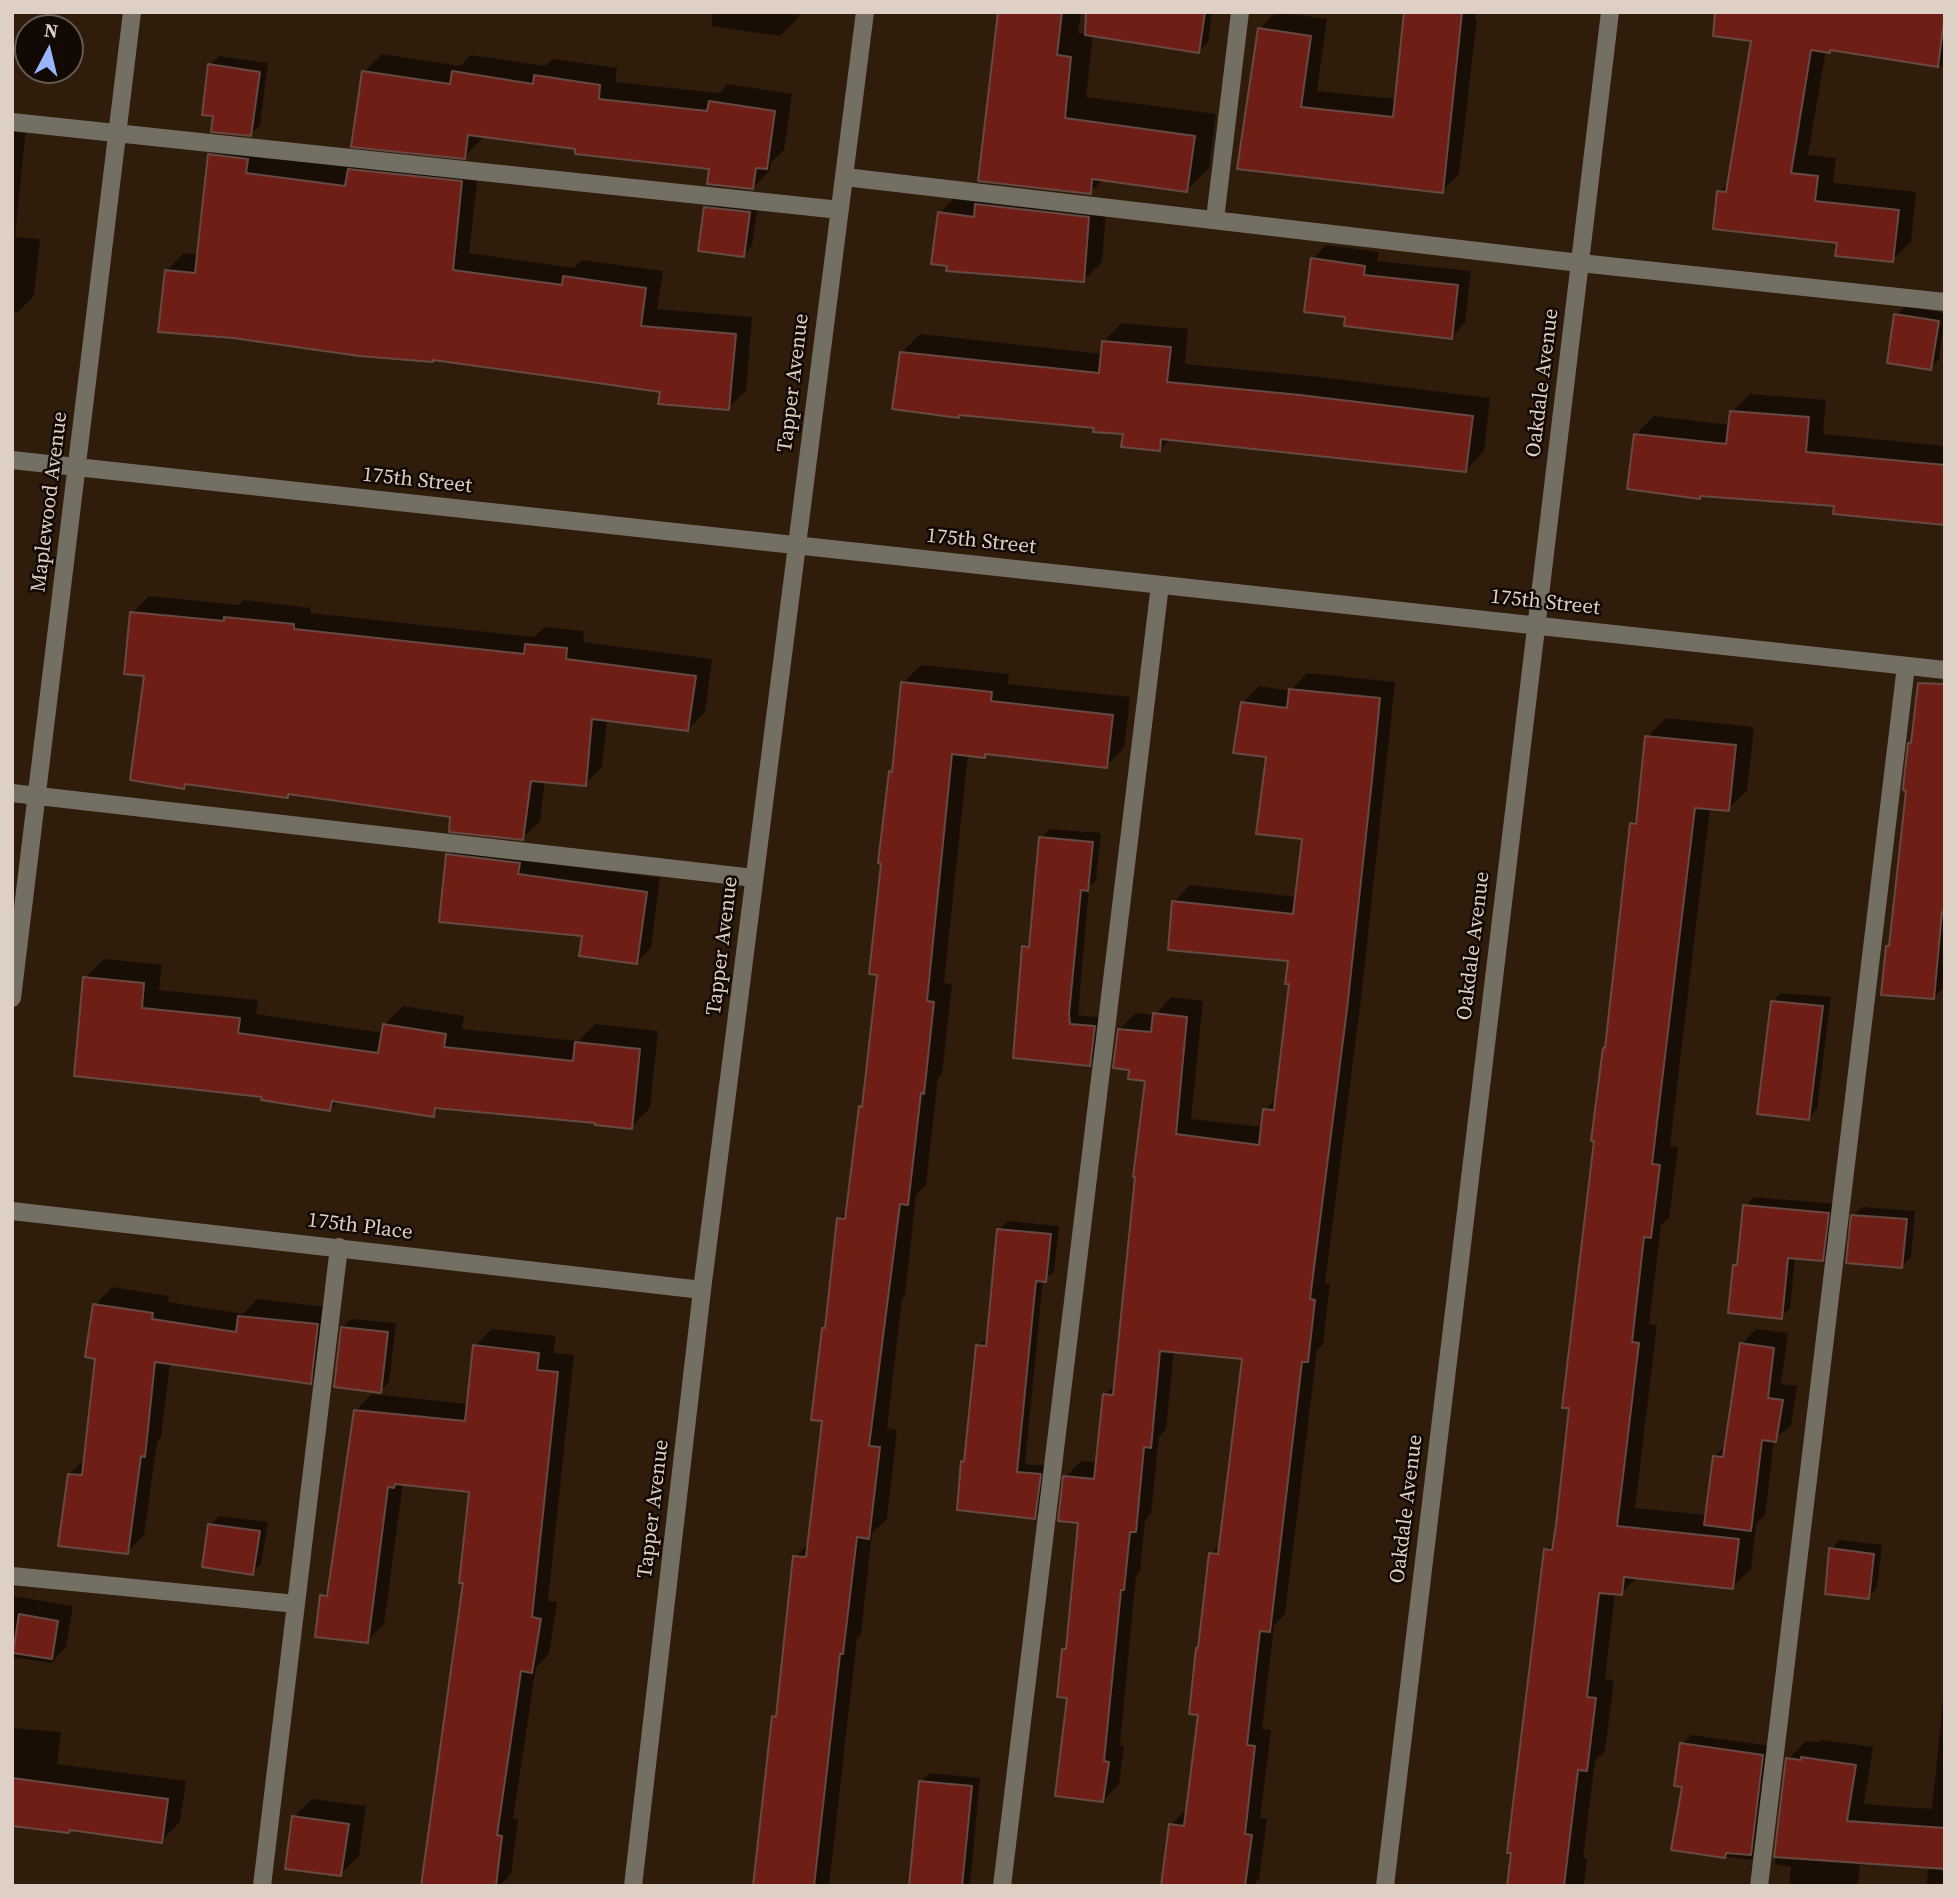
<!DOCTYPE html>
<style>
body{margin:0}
#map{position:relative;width:1957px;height:1898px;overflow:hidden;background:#301c0b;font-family:"Source Serif 4",serif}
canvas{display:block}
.frame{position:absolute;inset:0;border:14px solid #ded0c5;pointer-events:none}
.north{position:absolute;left:14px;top:14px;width:70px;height:70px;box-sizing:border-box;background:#120904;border:2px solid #645951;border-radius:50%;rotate:7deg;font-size:19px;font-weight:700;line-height:28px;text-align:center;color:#ded0c5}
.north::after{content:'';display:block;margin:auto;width:24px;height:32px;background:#99b5fd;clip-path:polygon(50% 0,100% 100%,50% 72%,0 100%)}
</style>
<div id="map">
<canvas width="1957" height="1898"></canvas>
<div class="frame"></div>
<div class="north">N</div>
</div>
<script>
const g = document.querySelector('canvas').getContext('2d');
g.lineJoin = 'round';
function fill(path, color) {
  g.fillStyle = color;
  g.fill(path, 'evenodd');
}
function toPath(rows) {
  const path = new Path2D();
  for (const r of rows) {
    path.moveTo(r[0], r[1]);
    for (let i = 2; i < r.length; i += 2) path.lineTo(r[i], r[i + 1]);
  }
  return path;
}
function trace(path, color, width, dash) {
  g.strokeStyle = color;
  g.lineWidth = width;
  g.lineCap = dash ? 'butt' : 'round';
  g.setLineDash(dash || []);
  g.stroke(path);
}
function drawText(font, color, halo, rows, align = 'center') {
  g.font = font + ' "Source Serif 4",serif';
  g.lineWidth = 5;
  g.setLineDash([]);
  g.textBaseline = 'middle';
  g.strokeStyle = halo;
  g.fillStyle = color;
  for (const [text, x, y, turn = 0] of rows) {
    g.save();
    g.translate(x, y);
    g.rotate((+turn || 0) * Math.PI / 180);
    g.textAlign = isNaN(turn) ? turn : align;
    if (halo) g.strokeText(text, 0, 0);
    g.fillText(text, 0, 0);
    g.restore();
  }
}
fill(toPath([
 [713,12,799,12,799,17,780,36,711,26],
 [1004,12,1081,12,1078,33,1093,35,1086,97,1216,114,1209,168,1187,190,1104,179,1090,192],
 [1156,12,1212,12,1208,42,1199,51],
 [1276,12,1327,19,1317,91,1397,99,1407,12,1476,12,1475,19,1477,19,1459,174,1442,191,1239,168,1260,29],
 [1945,12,1945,66,1832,49,1826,50,1808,155,1836,158,1833,183,1916,192,1911,242,1892,260,1839,241,1719,192,1729,182,1753,40],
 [382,54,460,66,471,55,545,66,553,59,617,68,615,82,719,93,728,84,792,94,784,150,771,162,770,170,753,188,711,167,482,135,482,139,464,157,364,72],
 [219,56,268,63,260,125,251,134,214,115,210,65],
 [12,127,26,128,15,237,40,239,34,296,18,312,12,311],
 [228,138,263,156,351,168,367,152,479,164,469,253,574,268,582,260,663,271,657,309,752,317,746,391,728,408,661,390,434,359,432,360,160,330,166,271,184,253,199,255,210,155],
 [958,194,1107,199,1102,262,1083,281,940,213],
 [714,199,758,203,752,246,743,255,705,208],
 [1326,245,1378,252,1377,261,1471,271,1465,323,1451,337,1347,316,1312,259],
 [1905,306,1945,313,1939,359,1930,368,1896,315],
 [1122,323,1188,329,1185,364,1320,377,1490,398,1484,451,1466,470,1171,438,1160,450,1125,433,1096,427,961,414,958,417,901,353,920,334,1103,354,1104,341],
 [1750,394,1826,400,1823,434,1945,446,1945,526,1836,505,1702,495,1699,497,1636,434,1654,416,1730,425,1732,412],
 [149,596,239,605,243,600,311,608,310,613,534,637,544,627,584,631,583,642,712,659,705,712,688,729,607,719,602,767,585,784,545,781,540,821,522,838,452,816,291,793,287,796,188,782,183,787,146,675,132,613],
 [921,665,1009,674,1008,684,1130,697,1124,748,1106,766,987,753,984,756,968,754,944,983,952,984,942,1074,938,1077,926,1185,916,1195,905,1296,902,1299,887,1428,897,1430,887,1519,872,1533,861,1634,857,1638,829,1886,754,1886,773,1717,778,1713,795,1557,809,1543,823,1420,824,1329,827,1325,839,1219,848,1210,860,1107,864,1103,879,973,891,772,894,769,903,683],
 [1307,673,1395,682,1362,991,1325,1283,1330,1284,1323,1344,1317,1350,1285,1614,1274,1625,1262,1729,1271,1730,1260,1818,1267,1819,1259,1879,1252,1886,1177,1886,1171,1825,1187,1808,1200,1714,1211,1554,1221,1543,1244,1357,1174,1351,1166,1429,1159,1437,1151,1514,1145,1520,1140,1572,1136,1576,1120,1745,1124,1746,1119,1784,1103,1801,1069,1697,1064,1650,1068,1646,1080,1522,1065,1477,1081,1461,1098,1462,1104,1395,1116,1383,1147,1079,1131,1068,1119,1029,1136,1013,1155,1015,1171,997,1203,1001,1191,1119,1263,1127,1265,1110,1277,1098,1291,983,1290,959,1174,902,1190,885,1297,897,1304,837,1243,703,1259,686,1290,691],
 [1666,718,1754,727,1747,791,1728,809,1710,807,1670,1146,1678,1147,1669,1218,1661,1225,1649,1324,1657,1325,1635,1508,1707,1515,1715,1456,1726,1445,1742,1344,1756,1329,1788,1333,1781,1384,1797,1386,1791,1425,1774,1440,1765,1515,1756,1524,1751,1569,1732,1587,1638,1577,1621,1593,1615,1593,1605,1679,1614,1680,1605,1751,1595,1761,1583,1858,1587,1859,1584,1886,1508,1886,1546,1550,1556,1540,1558,1526,1604,1048,1607,1046,1631,824,1639,816,1647,737],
 [1919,734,1945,737,1945,963,1942,989,1933,998,1888,947,1891,943,1908,789,1910,743],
 [1050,829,1101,833,1096,880,1089,887,1078,1015,1103,1018,1098,1055,1089,1064,1024,947,1031,940,1041,838],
 [462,841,531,861,660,878,651,948,637,962,584,935,448,855],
 [104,959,162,965,159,990,258,1000,256,1014,383,1033,384,1025,403,1006,464,1016,462,1029,578,1041,595,1024,658,1031,650,1108,631,1127,597,1121,441,1107,433,1115,339,1101,330,1109,264,1095,85,978],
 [1781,993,1831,997,1817,1109,1808,1118,1772,1002],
 [1754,1197,1837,1204,1831,1250,1822,1259,1795,1257,1790,1308,1781,1317,1735,1265,1739,1261,1745,1206],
 [1862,1207,1915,1211,1911,1257,1902,1266,1853,1216],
 [1008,1221,1059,1226,1054,1272,1043,1280,1025,1464,1049,1466,1043,1508,1035,1517,963,1462,966,1459,977,1346,989,1337,999,1229],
 [112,1287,169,1296,168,1302,243,1314,257,1299,335,1308,328,1365,310,1382,170,1362,161,1437,157,1442,144,1535,127,1552,69,1474,86,1458,97,1357,95,1305],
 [351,1319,396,1323,389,1382,380,1391,342,1328],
 [492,1329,556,1336,553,1353,574,1355,548,1601,557,1602,549,1654,536,1667,513,1819,518,1819,511,1874,499,1886,451,1886,471,1490,403,1483,384,1624,367,1641,322,1596,330,1588,355,1411,372,1394,468,1404,475,1346],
 [219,1516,268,1522,261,1564,252,1573,210,1525],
 [1840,1540,1882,1545,1877,1588,1868,1597,1831,1549],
 [12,1596,73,1606,66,1647,51,1663,12,1657],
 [1945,1681,1945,1886,1926,1886,1929,1866,1860,1861,1858,1886,1789,1886,1791,1867,1775,1864,1788,1759,1806,1741,1819,1742,1821,1740,1873,1747,1864,1804,1932,1809],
 [12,1728,61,1732,57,1764,186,1781,180,1822,161,1841,71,1828,12,1825],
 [1691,1735,1771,1746,1759,1851,1750,1860,1673,1848,1684,1786,1682,1744],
 [930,1773,980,1778,970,1886,911,1886,921,1781],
 [312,1799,366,1806,359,1856,340,1874,294,1817]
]), '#0007');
const building = toPath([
 [998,12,1062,12,1057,55,1071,57,1065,118,1195,136,1187,192,1092,179,1091,194,978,181,998,12],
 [1086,12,1205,12,1199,53,1085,35,1086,12],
 [1404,12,1462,12,1443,193,1237,169,1258,28,1311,36,1301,107,1393,117,1404,12],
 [1715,12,1945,12,1938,67,1830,50,1830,53,1811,50,1791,173,1818,176,1815,201,1899,210,1893,262,1835,256,1837,243,1713,229,1717,191,1726,192,1751,41,1713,36,1715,12],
 [208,64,260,72,251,136,211,132,213,116,202,115,208,64],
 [362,71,450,84,452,71,533,84,534,75,600,85,599,99,707,111,709,101,775,111,767,169,756,168,753,189,707,184,709,169,575,154,575,149,468,135,465,159,351,147,362,71],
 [208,154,248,159,246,173,345,186,348,169,462,181,453,270,562,285,563,276,646,288,641,326,736,334,729,410,658,404,660,392,556,377,433,360,433,362,359,356,233,338,158,332,165,270,195,273,208,154],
 [975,204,1089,217,1084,282,946,271,947,266,931,264,938,212,974,217,975,204],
 [704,207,750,212,744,257,698,251,704,207],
 [1311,258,1365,266,1364,275,1458,285,1452,339,1344,326,1345,317,1304,312,1311,258],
 [1894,314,1939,321,1931,370,1887,363,1894,314],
 [1102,341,1171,347,1167,382,1300,395,1473,416,1466,472,1161,439,1160,451,1121,447,1123,434,1093,432,1094,428,959,415,959,418,892,409,900,352,1099,373,1102,341],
 [1730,411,1809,417,1806,452,1945,465,1945,525,1833,514,1834,506,1700,496,1700,499,1627,489,1634,434,1726,444,1730,411],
 [130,612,224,621,224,617,294,624,294,629,524,654,525,644,567,648,566,659,696,676,688,731,592,719,586,786,531,781,523,840,449,832,450,817,288,794,288,798,185,784,184,789,130,780,144,676,124,674,130,612],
 [901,682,992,692,991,701,1113,715,1107,768,985,754,985,758,952,754,927,1001,934,1002,924,1094,921,1093,908,1205,900,1204,869,1446,880,1447,869,1539,857,1537,843,1654,840,1654,814,1886,753,1886,772,1716,776,1717,793,1556,806,1557,822,1421,811,1420,822,1328,825,1328,837,1218,845,1219,859,1106,862,1107,877,975,869,974,881,864,878,863,889,771,892,772,901,682],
 [1918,683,1945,684,1945,913,1942,912,1934,999,1881,995,1886,946,1889,946,1906,791,1903,790,1904,779,1908,743,1911,743,1918,683],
 [1289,689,1380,698,1372,780,1347,1009,1310,1299,1315,1300,1308,1362,1302,1362,1270,1632,1260,1631,1247,1745,1255,1746,1245,1834,1252,1835,1245,1886,1161,1886,1169,1824,1184,1826,1198,1715,1189,1714,1196,1648,1198,1648,1209,1553,1218,1554,1242,1359,1160,1351,1151,1448,1144,1447,1136,1532,1130,1532,1124,1590,1121,1590,1104,1761,1109,1762,1103,1802,1055,1796,1067,1698,1057,1697,1062,1649,1066,1649,1078,1523,1058,1521,1063,1476,1094,1479,1103,1394,1113,1395,1135,1177,1133,1177,1145,1081,1128,1079,1129,1070,1113,1068,1118,1029,1151,1032,1153,1013,1187,1017,1176,1134,1259,1145,1263,1109,1274,1110,1289,984,1285,984,1288,961,1168,950,1172,901,1293,914,1302,839,1256,834,1266,757,1233,753,1241,702,1287,708,1289,689],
 [1645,736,1736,745,1729,811,1695,808,1652,1164,1660,1165,1651,1238,1644,1237,1632,1342,1639,1343,1617,1526,1739,1539,1733,1589,1624,1577,1622,1595,1599,1593,1587,1697,1596,1698,1587,1771,1578,1770,1564,1886,1507,1886,1511,1853,1507,1853,1544,1549,1552,1550,1556,1525,1569,1408,1562,1408,1594,1141,1591,1141,1603,1048,1605,1048,1630,823,1636,824,1645,736],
 [1039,837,1093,842,1088,891,1081,890,1069,1014,1070,1024,1095,1026,1090,1066,1013,1058,1022,946,1029,947,1039,837],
 [446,854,520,863,518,874,647,892,637,964,579,956,582,936,439,922,446,854],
 [83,977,144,983,142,1008,240,1018,238,1033,378,1053,383,1024,446,1034,444,1047,573,1061,575,1042,640,1049,632,1129,595,1125,595,1123,435,1108,434,1117,332,1101,330,1111,261,1100,262,1097,74,1076,83,977],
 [1771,1001,1823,1006,1809,1120,1757,1114,1771,1001],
 [1743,1205,1829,1213,1823,1261,1788,1258,1782,1319,1728,1313,1733,1265,1737,1265,1743,1205],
 [1851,1215,1907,1219,1902,1268,1846,1263,1851,1215],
 [997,1229,1051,1234,1046,1282,1036,1281,1017,1472,1041,1474,1035,1519,957,1510,961,1461,964,1462,976,1345,986,1346,997,1229],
 [93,1304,153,1313,152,1319,236,1332,238,1316,318,1324,311,1384,155,1362,145,1457,141,1456,128,1554,58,1546,68,1474,82,1475,95,1359,85,1357,93,1304],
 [341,1327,388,1332,381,1393,334,1387,341,1327],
 [1740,1343,1774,1348,1768,1398,1783,1400,1776,1442,1762,1440,1751,1531,1704,1525,1713,1456,1723,1457,1740,1343],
 [473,1345,539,1353,537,1370,558,1372,532,1617,541,1619,532,1673,521,1671,497,1835,502,1836,496,1886,421,1886,463,1583,459,1583,469,1492,395,1484,394,1488,388,1487,368,1643,315,1637,320,1595,327,1596,354,1410,465,1421,473,1345],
 [208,1524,260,1531,253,1575,202,1567,208,1524],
 [1829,1548,1874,1554,1869,1599,1825,1594,1829,1548],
 [19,1614,58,1621,52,1659,13,1653,19,1614],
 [1680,1743,1763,1755,1751,1855,1726,1853,1725,1858,1671,1850,1682,1787,1674,1786,1680,1743],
 [1801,1757,1856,1765,1847,1821,1945,1828,1945,1869,1774,1857,1786,1758,1801,1760,1801,1757],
 [12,1778,168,1799,162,1843,70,1830,69,1833,12,1826,12,1778],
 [919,1781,972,1786,962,1886,909,1886,919,1781],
 [292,1816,349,1824,341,1876,285,1869,292,1816]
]);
fill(building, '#6f1e15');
trace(building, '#674944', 2);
trace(toPath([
 [12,122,840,210],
 [845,177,1580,263,1945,302],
 [1215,219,1240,12],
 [12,460,1945,670],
 [12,793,754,878],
 [12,998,132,12],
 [12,1211,702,1290],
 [12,1576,296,1604],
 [262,1886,339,1247],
 [633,1886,702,1290,865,12],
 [1002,1886,1160,585],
 [1385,1886,1610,12],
 [1759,1886,1906,666]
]), '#736f63', 18);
drawText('21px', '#ded0c5', '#120904', [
 ["Tapper Avenue",794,383,-83],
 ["Oakdale Avenue",1543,383,-83],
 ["175th Street",417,481,6],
 ["Maplewood Avenue",50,502,-83],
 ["175th Street",981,542,6],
 ["175th Street",1545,603,6],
 ["Tapper Avenue",723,946,-83],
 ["Oakdale Avenue",1474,946,-83],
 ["175th Place",360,1227,7],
 ["Tapper Avenue",654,1509,-83],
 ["Oakdale Avenue",1407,1509,-83]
]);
</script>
